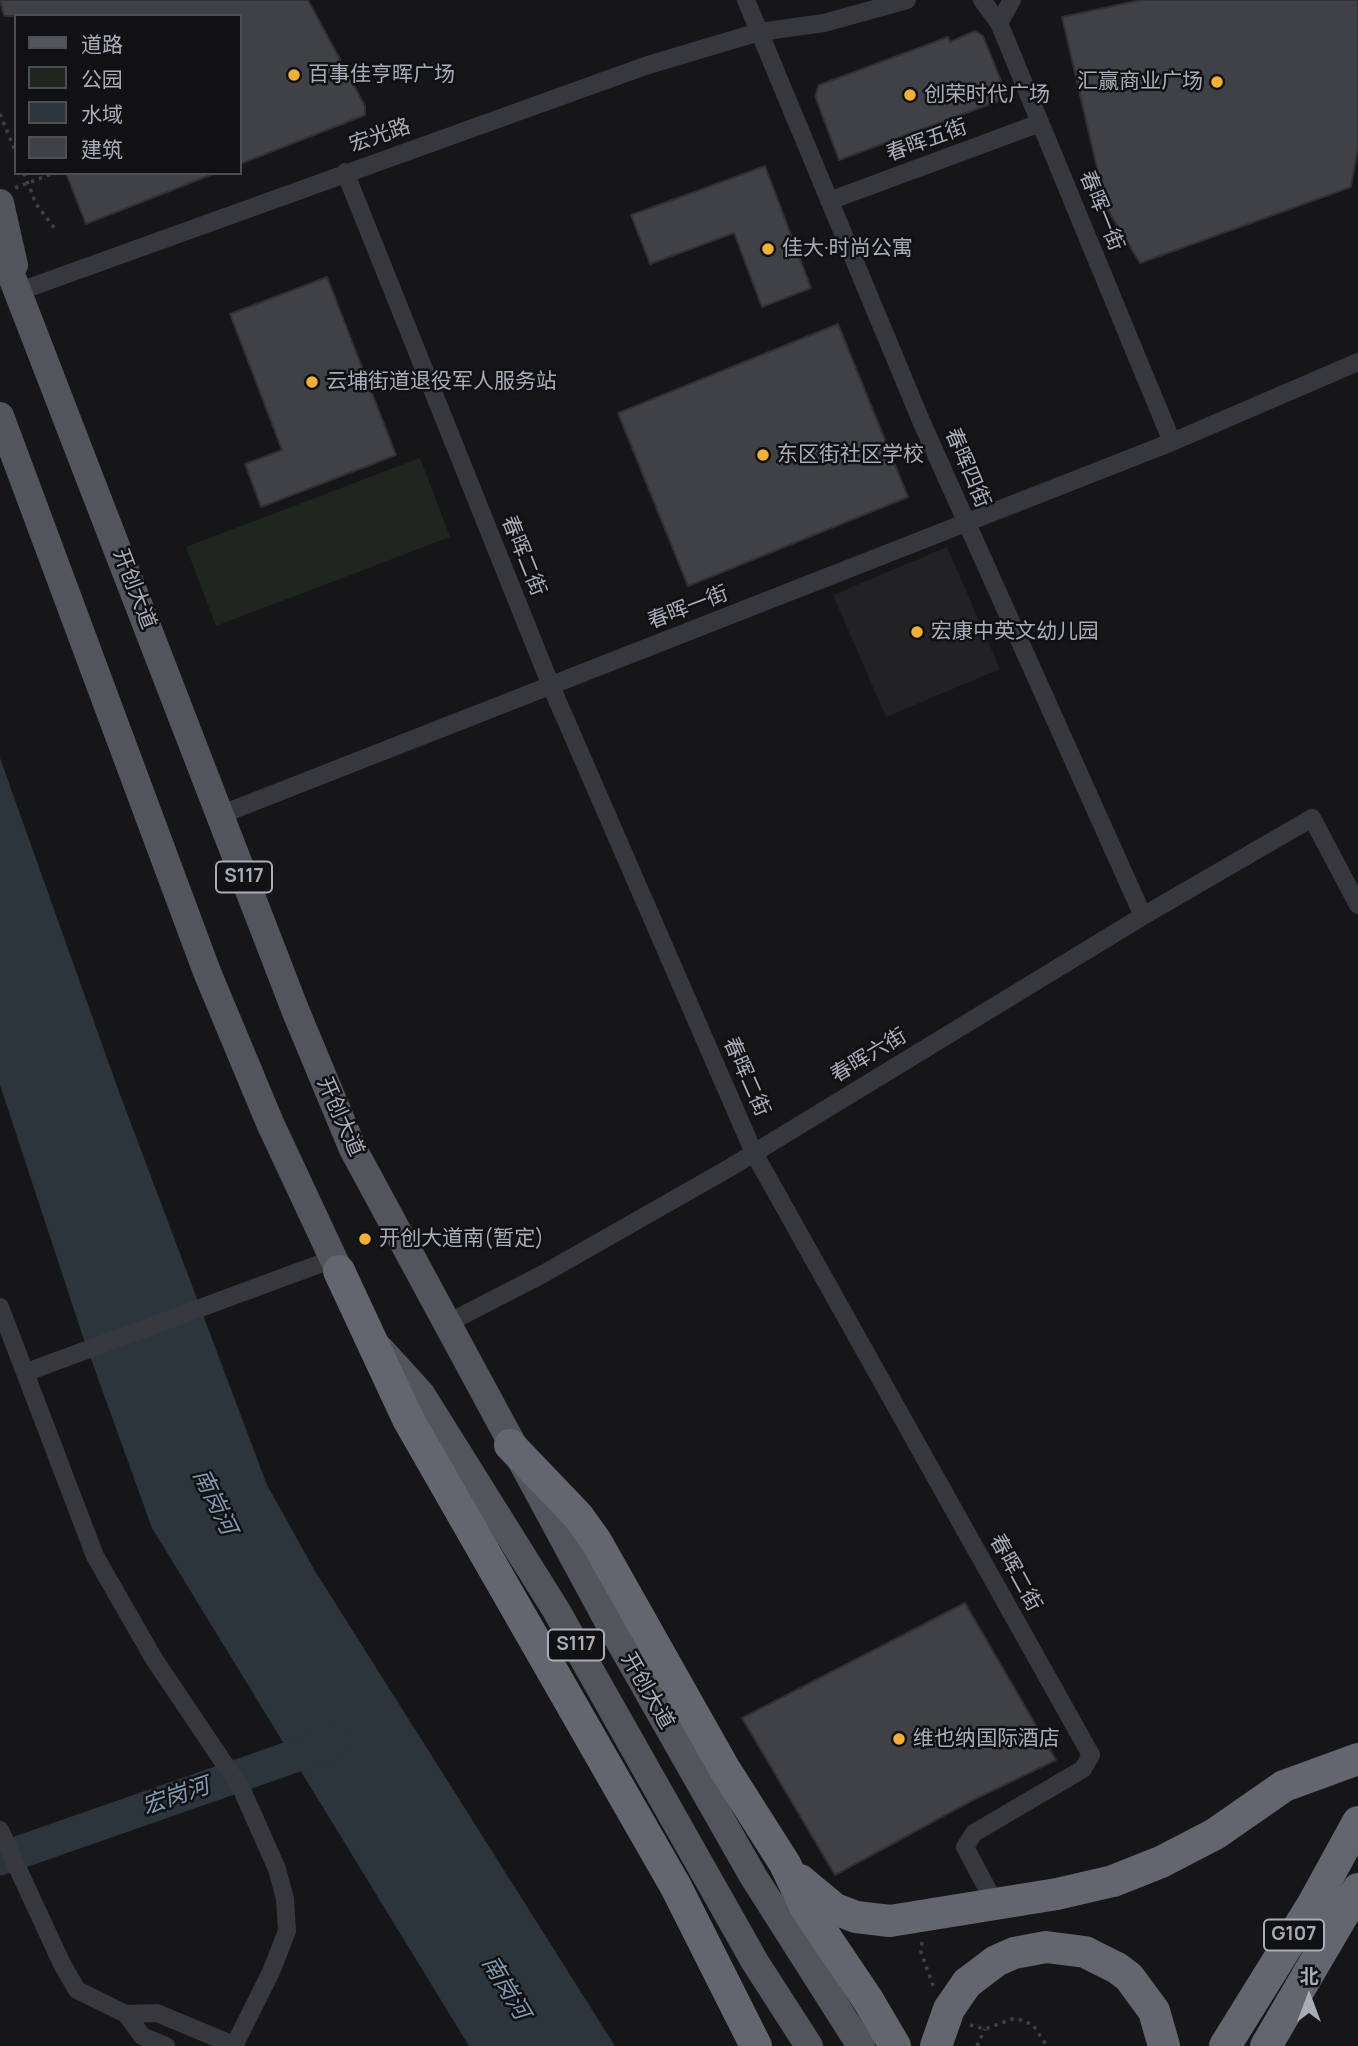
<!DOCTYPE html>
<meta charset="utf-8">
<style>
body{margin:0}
#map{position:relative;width:1358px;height:2046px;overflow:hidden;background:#161618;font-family:Manrope,"Noto Sans SC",sans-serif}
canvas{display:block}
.legend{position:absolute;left:14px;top:14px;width:228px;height:161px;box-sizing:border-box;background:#111113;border:2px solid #4d4f55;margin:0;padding:9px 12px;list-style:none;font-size:21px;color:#a8adb8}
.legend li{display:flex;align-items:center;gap:14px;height:35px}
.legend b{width:35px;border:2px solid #4d4f55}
.north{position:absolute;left:1274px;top:1962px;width:70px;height:70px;-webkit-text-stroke:5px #111113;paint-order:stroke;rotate:0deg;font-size:19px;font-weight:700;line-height:28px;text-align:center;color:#a8adb8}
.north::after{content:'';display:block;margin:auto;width:24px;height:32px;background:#a8adb8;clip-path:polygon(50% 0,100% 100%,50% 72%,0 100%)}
</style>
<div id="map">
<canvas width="1358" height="2046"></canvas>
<ul class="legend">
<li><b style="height:9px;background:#53555c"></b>道路</li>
<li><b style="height:19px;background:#1e261f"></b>公园</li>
<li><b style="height:19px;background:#2c353c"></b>水域</li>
<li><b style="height:19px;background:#404145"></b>建筑</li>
</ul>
<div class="north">北</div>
</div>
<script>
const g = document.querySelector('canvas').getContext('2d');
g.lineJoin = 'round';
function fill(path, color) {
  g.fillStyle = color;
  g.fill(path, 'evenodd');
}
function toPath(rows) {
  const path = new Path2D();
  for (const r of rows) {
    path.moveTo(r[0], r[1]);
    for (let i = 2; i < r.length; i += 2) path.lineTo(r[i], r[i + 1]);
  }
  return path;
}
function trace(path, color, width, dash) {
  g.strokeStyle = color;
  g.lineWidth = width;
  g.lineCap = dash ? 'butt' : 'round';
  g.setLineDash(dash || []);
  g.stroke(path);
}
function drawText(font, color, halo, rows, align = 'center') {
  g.font = font + ' Manrope,"Noto Sans SC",sans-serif';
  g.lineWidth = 5;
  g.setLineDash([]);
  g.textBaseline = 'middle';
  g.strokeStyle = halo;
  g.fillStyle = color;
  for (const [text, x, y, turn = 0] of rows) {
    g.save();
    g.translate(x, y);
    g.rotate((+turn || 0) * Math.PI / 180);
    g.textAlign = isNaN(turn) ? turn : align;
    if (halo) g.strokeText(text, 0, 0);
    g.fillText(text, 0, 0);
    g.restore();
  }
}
fill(toPath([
 [947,547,1000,669,886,717,833,595]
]), '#222225');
fill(toPath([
 [420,458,450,537,216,626,186,547]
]), '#1e261f');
fill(toPath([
 [0,758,118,1089,267,1485,315,1571,615,2046,469,2046,152,1528,82,1334,0,1085]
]), '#2c353c');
trace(toPath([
 [0,1859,335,1742]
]), '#2c353c', 33);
const building = toPath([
 [0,0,308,0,365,106,365,115,240,164,240,16,4,16,0,0],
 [1141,0,1358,0,1358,148,1351,187,1140,263,1106,207,1062,17,1141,0],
 [975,31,983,36,1006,93,1001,100,839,160,815,96,819,85,948,37,950,42,975,31],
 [765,166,811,288,762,307,734,233,650,264,631,215,765,166],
 [66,173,213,173,213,174,86,224,66,173],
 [327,277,396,455,261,507,245,464,282,450,230,314,327,277],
 [838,324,908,497,688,586,618,413,838,324],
 [965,1603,1056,1760,973,1800,835,1875,742,1718,965,1603]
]);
fill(building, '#404145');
trace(building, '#303034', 2);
trace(toPath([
 [0,114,16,153],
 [24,173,36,204,56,230],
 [15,188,54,173],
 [922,1942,921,1952,934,1988],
 [970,2025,985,2029,1012,2019,1021,2020,1033,2025,1047,2046],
 [977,2046,985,2029]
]), '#3d3f44', 3.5, [3.5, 5]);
trace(toPath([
 [746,0,922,423,1143,916],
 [982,0,999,23,1172,442],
 [999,23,1012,0],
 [345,172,551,686,754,1153,1091,1755,1083,1769,974,1833,965,1847,996,1905],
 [829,201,1040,123],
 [20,291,648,65,759,32,824,23,907,0],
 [220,815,1172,442,1358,362],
 [0,1307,95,1556,154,1659,242,1790,277,1869,285,1899,287,1931,271,1972,234,2046],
 [446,1324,543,1274,731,1167,1143,916,1312,818,1358,905],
 [27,1372,333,1259],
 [0,1830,62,1964,77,1990,126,2014,157,2013,236,2046],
 [126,2014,142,2036,166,2046]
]), '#37383d', 18);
trace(toPath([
 [0,203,14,265],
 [0,246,296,1012,353,1149,608,1621,753,1876,861,2046],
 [0,416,207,972,270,1123,349,1292],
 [380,1349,421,1394,556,1610,755,1962,809,2046]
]), '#53555c', 28);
trace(toPath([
 [339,1271,408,1419,676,1887,756,2046],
 [510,1445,578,1516,596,1541,724,1768,785,1864,806,1908,868,2000,895,2046],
 [800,1880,835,1909,856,1917,890,1921,1057,1894,1113,1881,1161,1862,1215,1834,1284,1786,1358,1759],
 [967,1983,996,1961,1014,1953,1046,1947,1085,1952,1117,1968,1129,1977,1154,2011,1164,2046],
 [1225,2046,1313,1904,1358,1822],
 [1266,2046,1358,1889]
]), '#63666e', 32);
trace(toPath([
 [936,2046,949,2009,967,1983]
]), '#63666e', 32);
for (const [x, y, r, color] of [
 [294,75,7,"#f2b134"],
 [1217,82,7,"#f2b134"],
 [910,95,7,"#f2b134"],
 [768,249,7,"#f2b134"],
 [312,382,7,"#f2b134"],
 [763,455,7,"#f2b134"],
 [917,632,7,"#f2b134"],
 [365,1239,7,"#f2b134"],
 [899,1739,7,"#f2b134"]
]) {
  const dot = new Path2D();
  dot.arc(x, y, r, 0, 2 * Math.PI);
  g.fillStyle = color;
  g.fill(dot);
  trace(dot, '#111113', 2.5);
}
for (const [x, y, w] of [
 [244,877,56],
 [576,1645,56],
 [1294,1935,60]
]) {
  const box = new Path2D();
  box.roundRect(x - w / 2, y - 15.5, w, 31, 5);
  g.fillStyle = '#111113';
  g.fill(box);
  trace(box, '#a8adb8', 2);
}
drawText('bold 19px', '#a8adb8', null, [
 ["S117",244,877],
 ["S117",576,1645],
 ["G107",1294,1935]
]);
drawText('21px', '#a8adb8', '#111113', [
 ["百事佳亨晖广场",308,75],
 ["汇赢商业广场",1203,82,"right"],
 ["创荣时代广场",924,95],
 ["佳大·时尚公寓",782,249],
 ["云埔街道退役军人服务站",326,382],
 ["东区街社区学校",777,455],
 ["宏康中英文幼儿园",931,632],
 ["开创大道南(暂定)",379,1239],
 ["维也纳国际酒店",913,1739]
], 'left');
drawText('21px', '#a8adb8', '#111113', [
 ["宏光路",380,136,-19],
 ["春晖五街",927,141,-20],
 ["春晖一街",1101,211,68],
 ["春晖四街",967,468,67],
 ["春晖二街",523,556,68],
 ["开创大道",134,589,69],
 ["春晖一街",688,608,-21],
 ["春晖六街",869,1056,-31],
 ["春晖二街",746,1077,66],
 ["开创大道",340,1117,66],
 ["春晖二街",1015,1573,61],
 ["开创大道",647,1691,60]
]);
drawText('italic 23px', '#7f9bb3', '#111113', [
 ["南岗河",214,1502,64],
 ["宏岗河",176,1797,-19],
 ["南岗河",505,1988,59]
]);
</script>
